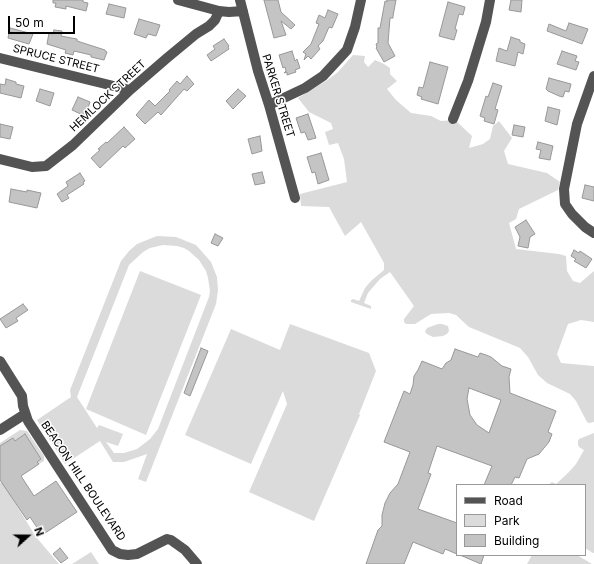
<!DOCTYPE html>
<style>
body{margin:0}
#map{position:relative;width:594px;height:564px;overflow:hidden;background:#fff;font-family:Inter,sans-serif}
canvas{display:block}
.legend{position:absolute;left:456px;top:484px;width:130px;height:72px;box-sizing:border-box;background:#fff;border:1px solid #999;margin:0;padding:5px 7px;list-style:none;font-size:12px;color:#000}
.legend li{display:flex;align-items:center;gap:8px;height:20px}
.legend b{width:20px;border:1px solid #999}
.north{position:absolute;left:8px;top:516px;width:40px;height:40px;-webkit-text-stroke:3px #fff;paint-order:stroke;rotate:69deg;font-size:11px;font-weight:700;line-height:16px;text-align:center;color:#000}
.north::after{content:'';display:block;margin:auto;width:14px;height:18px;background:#000;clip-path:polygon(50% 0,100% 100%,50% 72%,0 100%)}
.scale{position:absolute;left:8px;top:16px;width:67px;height:18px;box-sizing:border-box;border:2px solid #000;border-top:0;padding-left:5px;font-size:12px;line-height:14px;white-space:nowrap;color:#000;-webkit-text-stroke:3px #fff;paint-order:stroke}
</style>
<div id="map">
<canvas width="594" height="564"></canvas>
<ul class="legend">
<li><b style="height:5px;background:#545454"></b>Road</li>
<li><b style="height:11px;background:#dbdbdb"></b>Park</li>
<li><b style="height:11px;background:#c4c4c4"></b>Building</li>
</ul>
<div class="north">N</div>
<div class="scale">50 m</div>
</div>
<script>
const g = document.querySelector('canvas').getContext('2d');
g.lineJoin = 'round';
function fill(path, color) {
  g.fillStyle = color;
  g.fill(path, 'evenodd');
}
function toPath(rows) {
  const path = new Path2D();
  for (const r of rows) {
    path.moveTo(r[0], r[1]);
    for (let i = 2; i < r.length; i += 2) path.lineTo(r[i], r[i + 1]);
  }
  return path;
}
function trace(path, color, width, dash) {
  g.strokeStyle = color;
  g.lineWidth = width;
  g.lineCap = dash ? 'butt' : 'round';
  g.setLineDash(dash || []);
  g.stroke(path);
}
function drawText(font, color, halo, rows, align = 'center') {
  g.font = font + ' Inter,sans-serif';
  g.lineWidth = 3;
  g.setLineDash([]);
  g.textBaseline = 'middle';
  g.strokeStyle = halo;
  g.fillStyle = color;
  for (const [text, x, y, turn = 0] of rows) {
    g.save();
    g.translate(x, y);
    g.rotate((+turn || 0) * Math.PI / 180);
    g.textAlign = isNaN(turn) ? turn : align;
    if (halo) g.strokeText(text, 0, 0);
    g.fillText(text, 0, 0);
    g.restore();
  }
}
fill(toPath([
 [353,55,365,56,364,62,368,67,375,60,384,64,390,68,390,74,397,81,387,89,396,100,411,113,431,116,441,121,455,120,472,136,469,148,483,144,490,139,493,126,499,121,512,138,504,151,508,164,547,173,560,182,558,190,519,209,516,219,509,223,516,249,559,254,566,256,567,271,573,281,580,283,594,271,594,322,581,320,568,324,557,354,561,363,594,366,594,422,589,423,587,422,576,401,570,394,547,383,538,375,528,357,520,348,469,327,456,315,449,313,431,314,415,324,406,324,404,322,404,319,414,306,390,272,380,279,368,293,364,303,371,306,371,309,351,302,351,300,353,299,359,301,365,288,371,281,384,270,384,263,361,222,345,236,329,207,301,206,300,194,347,182,344,159,338,143,329,145,325,132,333,129,331,123,309,112,298,98,326,81,338,72],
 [157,236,176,237,196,245,211,262,217,277,218,290,216,304,146,482,138,479,147,454,124,462,113,462,100,441,65,464,37,420,71,397,70,390,121,261,129,251,137,244],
 [163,245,177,246,184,248,189,251,199,260,206,271,208,278,210,291,209,297,158,429,150,439,137,449,124,453,114,453,106,442,118,446,123,434,99,425,97,428,77,397,129,265,143,252,150,248],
 [140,271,201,295,146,435,86,409],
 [290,324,369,353,376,371,359,414,360,415,314,521,249,492,287,404,283,391,251,464,185,435,231,329,280,350],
 [438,324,442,324,448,326,449,331,447,334,443,336,433,337,427,334,425,332,427,328],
 [20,430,27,431,44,456,44,461,39,464,37,462,41,459,25,434,15,441,13,438,0,446,0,443],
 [594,433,594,553,593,553,585,548,585,485,548,485,552,482,556,484,568,473,576,464,584,450,579,447,578,445,578,441,579,439],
 [3,481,7,490,36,537,59,564,0,564,0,483],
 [91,552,99,564,72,564],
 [532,555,577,555,592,564,527,564]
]), '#dbdbdb');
const building = toPath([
 [53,0,83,0,83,2,88,3,86,11,66,6,66,9,55,7,56,3,53,3,53,0],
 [264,0,278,0,281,12,295,25,291,29,281,21,286,35,274,38,264,0],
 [387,0,396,0,393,16,393,18,390,18,388,43,395,56,384,62,376,48,377,47,376,44,378,43,378,28,380,28,385,1,387,2,387,0],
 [511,0,522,0,521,12,509,10,511,0],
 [448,2,465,7,463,15,459,14,455,29,457,30,454,40,439,36,448,2],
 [109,4,126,8,124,18,106,14,109,4],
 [328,10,338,14,332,28,329,27,323,41,318,46,320,49,311,59,308,56,304,60,306,54,303,52,311,44,319,24,316,23,319,15,325,18,328,10],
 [139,19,160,25,156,36,148,34,146,38,134,34,139,19],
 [569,23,588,29,582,44,547,31,549,24,566,31,569,23],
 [10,28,33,34,29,44,8,38,10,28],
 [54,30,62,31,61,36,77,39,77,41,105,50,105,51,107,52,104,60,91,57,91,55,74,51,73,55,65,53,66,50,47,44,49,33,53,34,54,30],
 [511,37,520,40,520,42,525,44,523,54,518,52,515,66,496,61,499,48,507,51,511,37],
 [224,39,229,46,228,47,229,49,211,61,207,55,215,49,213,46,224,39],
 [292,51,295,61,297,59,300,68,295,70,296,72,287,75,287,72,284,73,286,71,285,67,283,68,279,55,292,51],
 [562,51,577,56,575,61,579,62,576,70,557,64,562,51],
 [430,62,448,67,438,104,421,99,422,97,417,95,419,87,423,88,430,62],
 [187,76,194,84,187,91,184,89,161,115,158,112,145,124,136,115,149,100,155,106,170,91,169,90,177,81,180,84,187,76],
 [549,78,571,84,569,92,565,91,563,97,559,96,548,91,546,89,549,78],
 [6,79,16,82,16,84,24,86,21,98,0,93,0,84,5,85,6,79],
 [493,83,502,86,495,109,498,110,494,124,484,121,485,118,480,116,486,96,488,97,493,83],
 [40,89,54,93,50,106,36,101,40,89],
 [238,89,246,96,233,109,226,101,238,89],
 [78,97,90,102,85,116,72,110,78,97],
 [548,107,560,110,557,125,545,121,548,107],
 [308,114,316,138,308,140,305,132,301,133,296,118,308,114],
 [0,124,13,127,10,139,0,137,0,124],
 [514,125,525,127,523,137,512,135,514,125],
 [124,127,135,139,125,148,123,146,100,168,91,158,100,150,98,149,106,142,107,143,124,127],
 [260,136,262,151,252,154,248,139,260,136],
 [538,142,553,146,550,160,539,158,541,150,536,149,538,142],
 [321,153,329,180,318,184,315,172,312,173,307,157,321,153],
 [262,172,265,183,255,185,252,174,262,172],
 [80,173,85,181,83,182,84,184,67,195,69,198,62,202,57,194,68,186,66,182,80,173],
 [585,185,594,187,594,201,582,198,585,185],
 [11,189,27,192,27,190,41,193,37,208,9,202,11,189],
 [526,220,535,234,530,237,528,248,518,246,520,237,515,227,526,220],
 [215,234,223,238,218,246,211,243,215,234],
 [574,250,579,253,580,251,592,259,586,268,574,261,576,259,571,256,574,250],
 [23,304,28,310,16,318,18,321,6,328,0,319,23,304],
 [201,348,208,351,190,396,184,393,201,348],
 [455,349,478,357,480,353,486,355,491,357,502,366,511,369,509,377,510,393,556,411,548,432,552,434,549,442,539,454,527,459,519,478,515,477,511,485,484,485,492,466,437,446,428,473,431,474,418,509,457,523,457,554,445,549,443,554,413,542,404,564,366,564,378,530,382,526,382,515,385,503,390,493,398,484,410,452,384,442,404,391,410,394,413,385,414,376,418,370,422,361,442,369,446,363,451,360,455,349],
 [469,388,501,400,489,433,477,425,470,415,467,399,469,388],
 [25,434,41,459,37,462,39,464,21,476,34,496,56,481,77,512,42,535,30,517,27,520,0,480,0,446,13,438,15,441,25,434],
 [60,548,68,558,61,563,53,554,60,548],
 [460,555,484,555,481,564,460,555]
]);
fill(building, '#c4c4c4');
trace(building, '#989898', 1);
trace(toPath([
 [178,0,219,11,229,12,243,11],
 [240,0,258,71,269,105,295,198],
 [0,58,130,90],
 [594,76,577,124,564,189,565,204,572,214,585,227,594,233],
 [269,105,305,88,323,76,347,50,355,27,361,0],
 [453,119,468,81,486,22,490,0],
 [0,159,32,167,46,166,73,145,130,90,167,58,196,34,209,26,215,20,219,11],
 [0,361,22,396,23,406,28,421,112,550,120,554,128,555,137,554,167,539,171,540,185,550,197,564],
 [0,430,25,414]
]), '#545454', 10);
drawText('11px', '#000', '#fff', [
 ["SPRUCE STREET",56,59,14],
 ["HEMLOCK STREET",108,96,-43],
 ["PARKER STREET",278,96,73],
 ["BEACON HILL BOULEVARD",83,481,56]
]);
</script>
